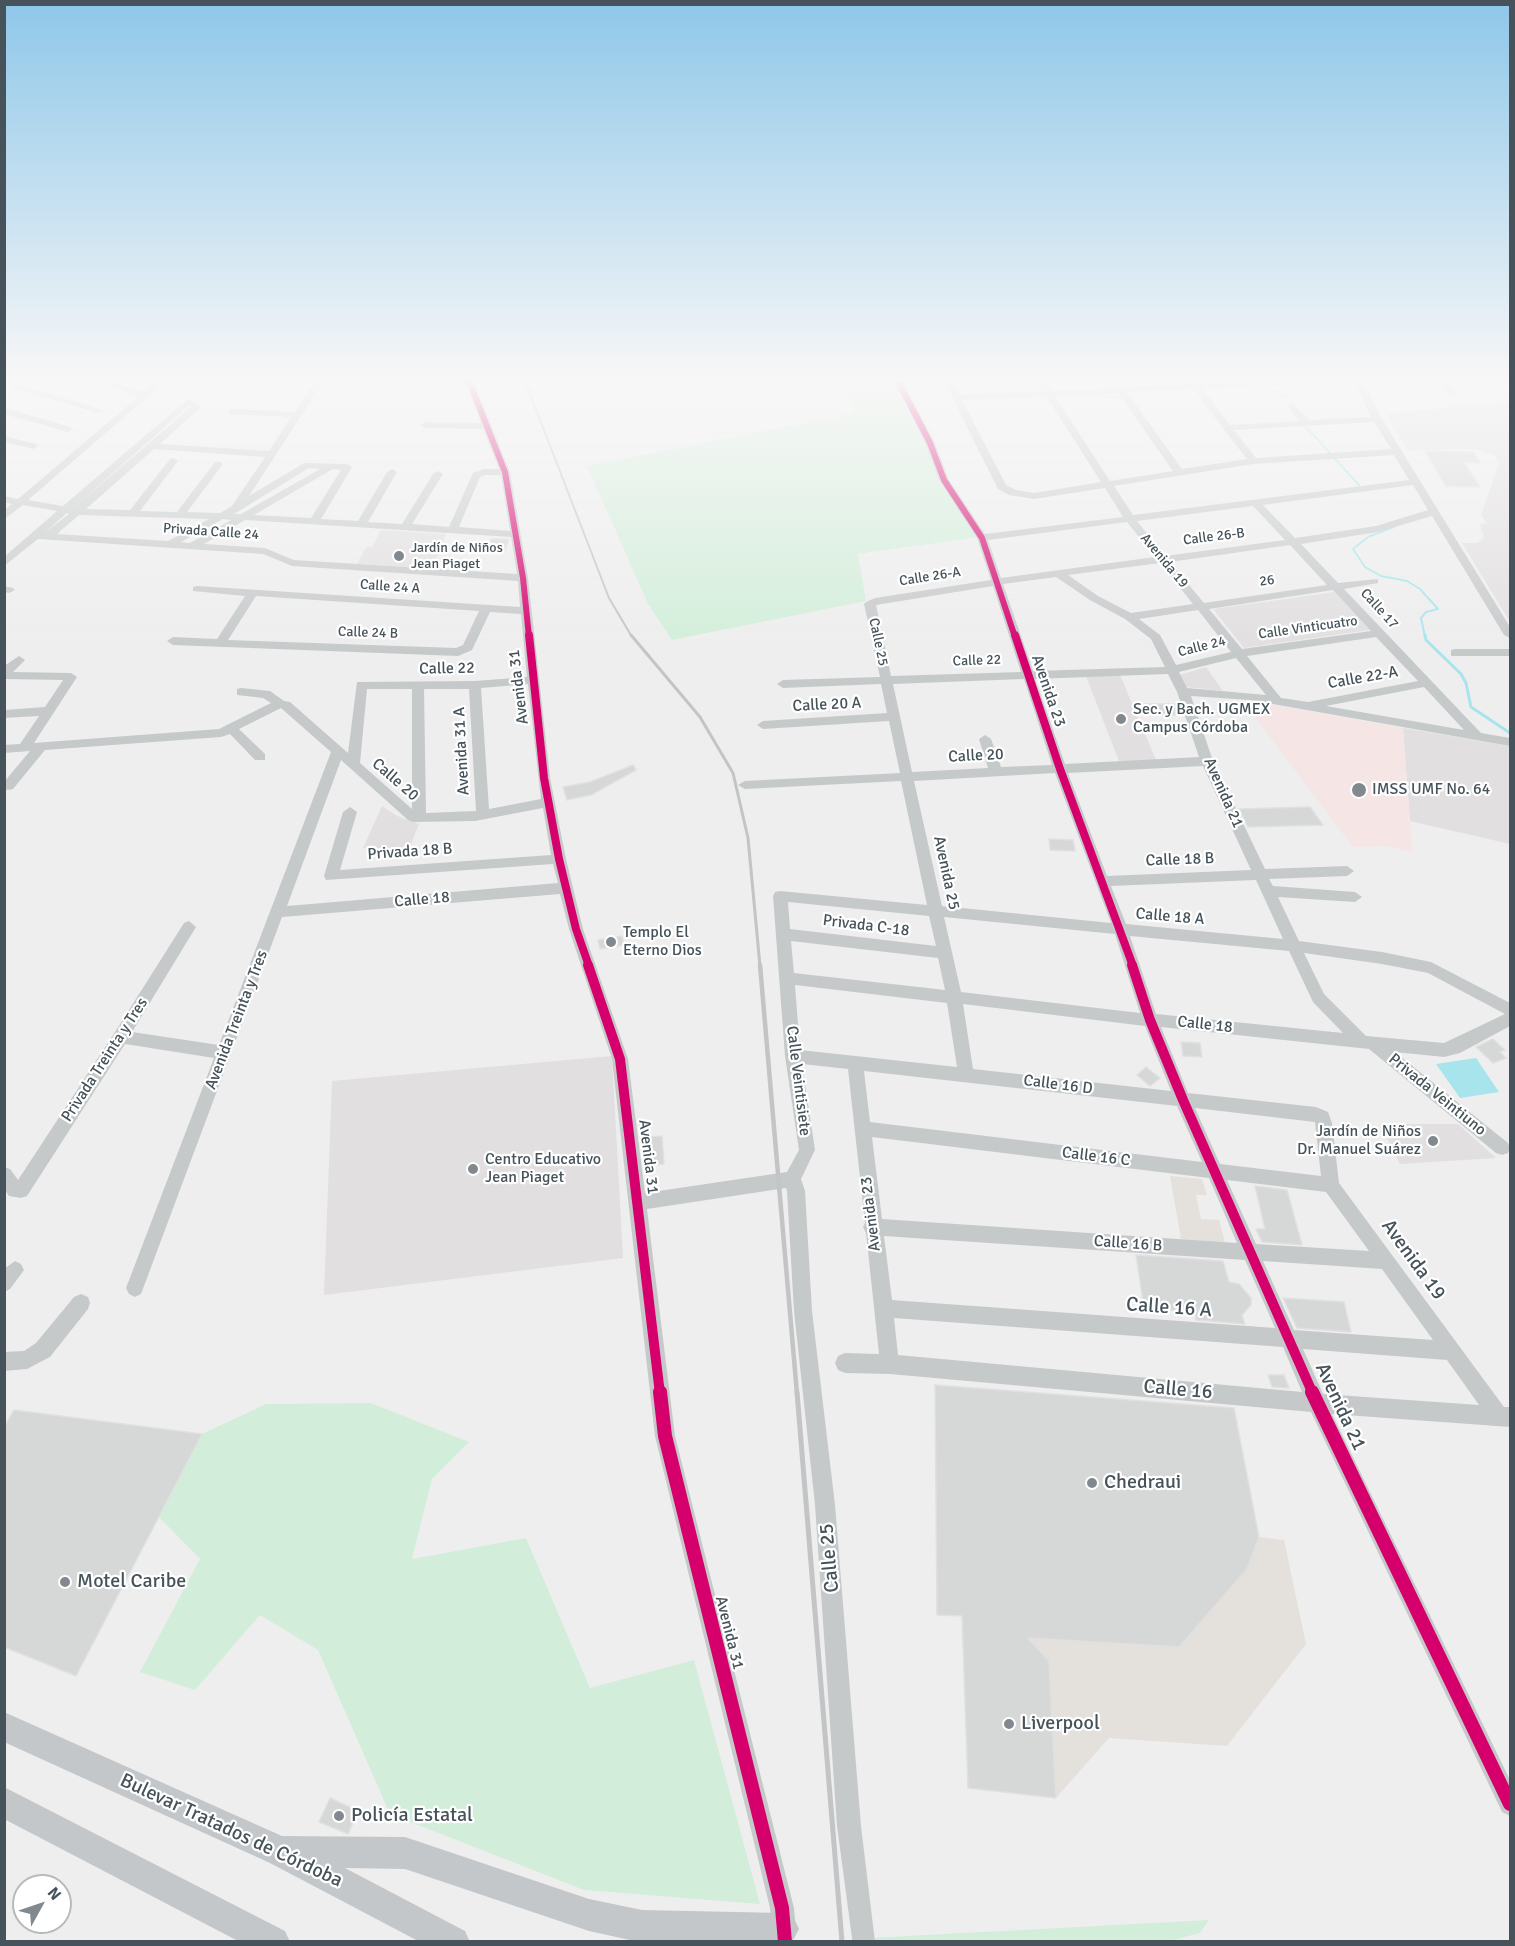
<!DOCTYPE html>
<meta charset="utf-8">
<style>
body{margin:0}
#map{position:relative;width:1515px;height:1946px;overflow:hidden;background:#efeeee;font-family:Signika,sans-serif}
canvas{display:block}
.frame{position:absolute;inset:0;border:6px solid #46535a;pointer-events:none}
.north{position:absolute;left:12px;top:1874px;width:60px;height:60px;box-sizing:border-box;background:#fff;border:2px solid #b5babd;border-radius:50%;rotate:50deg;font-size:16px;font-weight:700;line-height:24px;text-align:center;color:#46535a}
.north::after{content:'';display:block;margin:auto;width:21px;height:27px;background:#81898e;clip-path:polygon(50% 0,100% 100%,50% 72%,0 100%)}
</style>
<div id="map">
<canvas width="1515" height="1946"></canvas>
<div class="frame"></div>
<div class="north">N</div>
</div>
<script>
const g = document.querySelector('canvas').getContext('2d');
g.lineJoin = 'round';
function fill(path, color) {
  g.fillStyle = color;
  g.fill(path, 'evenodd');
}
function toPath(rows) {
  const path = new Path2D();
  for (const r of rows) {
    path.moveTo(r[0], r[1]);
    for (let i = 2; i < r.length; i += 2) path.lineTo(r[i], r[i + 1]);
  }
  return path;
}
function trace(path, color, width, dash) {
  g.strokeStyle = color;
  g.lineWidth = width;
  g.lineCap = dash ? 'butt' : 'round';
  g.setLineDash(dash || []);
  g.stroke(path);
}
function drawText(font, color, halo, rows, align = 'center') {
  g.font = font + ' Signika,sans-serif';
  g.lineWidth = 4.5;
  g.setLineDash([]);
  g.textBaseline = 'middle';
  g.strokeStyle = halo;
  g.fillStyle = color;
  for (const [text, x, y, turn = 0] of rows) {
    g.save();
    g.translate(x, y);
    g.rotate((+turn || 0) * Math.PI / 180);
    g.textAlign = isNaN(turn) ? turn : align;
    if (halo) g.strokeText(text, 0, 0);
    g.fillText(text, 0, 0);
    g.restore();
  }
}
fill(toPath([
 [1170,1176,1202,1179,1207,1195,1196,1195,1201,1219,1219,1220,1225,1243,1181,1239],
 [1259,1537,1284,1540,1306,1644,1227,1746,1109,1738,1056,1798,1049,1661,1028,1638,1179,1647,1247,1569]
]), '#e4e1dc');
fill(toPath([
 [1510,401,1510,622,1462,543,1477,543,1484,538,1480,524,1487,524,1481,515,1499,463,1494,455,1477,449,1408,450,1386,414],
 [381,530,446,534,433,569,357,564,366,547,372,547],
 [1335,592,1370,630,1244,648,1213,609],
 [1206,667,1223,691,1186,687,1180,675],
 [1120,675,1157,762,1120,764,1086,676],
 [1403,728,1510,746,1510,844,1410,821],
 [382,806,397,816,419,824,408,852,363,848],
 [612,1056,623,1258,324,1295,332,1081],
 [1380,1124,1458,1124,1496,1158,1400,1164]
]), '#e1dfe0');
fill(toPath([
 [1241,699,1403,728,1412,852,1386,846,1353,847]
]), '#f5e5e5');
fill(toPath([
 [843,381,896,381,929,447,943,487,979,537,858,554,866,601,672,640,648,604,587,466,854,413],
 [371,1403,469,1442,432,1479,412,1559,526,1538,590,1688,694,1660,760,1904,584,1890,390,1814,318,1650,260,1615,195,1690,140,1672,200,1559,159,1517,202,1434,266,1404],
 [1209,1920,1200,1933,1170,1941,852,1942,851,1939]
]), '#d2eeda');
fill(toPath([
 [1476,1058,1499,1092,1460,1098,1436,1064]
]), '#a8e4eb');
trace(toPath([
 [1259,386,1288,398],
 [1305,426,1330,453],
 [1335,459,1359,485],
 [1394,527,1368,537,1353,549,1365,567,1381,576,1407,581,1420,589,1438,609,1426,612,1421,618,1425,637]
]), '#a8e4eb', 2);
trace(toPath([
 [1425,635,1426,640,1461,674,1466,683,1471,707,1510,733]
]), '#a8e4eb', 3);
const building = toPath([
 [1425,451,1473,452,1480,463,1464,462,1480,487,1446,486,1425,451],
 [491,539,509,539,505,551,486,550,491,539],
 [1142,704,1179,704,1182,715,1146,715,1142,704],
 [633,765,636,770,591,795,567,800,563,787,590,782,633,765],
 [1310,807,1323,825,1248,827,1239,809,1310,807],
 [1049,839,1073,840,1075,851,1050,850,1049,839],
 [622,936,624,945,600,949,598,940,622,936],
 [1493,1039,1505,1050,1500,1052,1506,1058,1493,1063,1476,1047,1493,1039],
 [1181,1042,1200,1043,1202,1057,1183,1056,1181,1042],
 [1146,1067,1160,1078,1150,1086,1137,1075,1146,1067],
 [662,1136,664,1164,646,1166,645,1137,662,1136],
 [1255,1186,1287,1190,1302,1245,1262,1242,1256,1229,1265,1229,1255,1186],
 [1136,1255,1223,1261,1229,1282,1239,1284,1251,1298,1251,1305,1242,1315,1245,1324,1196,1320,1195,1312,1144,1308,1136,1255],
 [1283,1298,1344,1302,1351,1332,1297,1328,1283,1298],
 [1268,1375,1284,1375,1289,1388,1272,1387,1268,1375],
 [935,1385,1234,1408,1259,1537,1247,1569,1179,1647,1028,1638,1049,1661,1056,1798,968,1788,962,1616,937,1615,935,1385],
 [14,1410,202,1434,76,1676,4,1647,4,1427,14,1410],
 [330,1798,358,1811,348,1834,319,1822,330,1798]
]);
fill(building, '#d6d7d7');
trace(building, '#e0e0e1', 1.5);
fill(toPath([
 [92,381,107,381,144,392,156,381,166,381,28,500,63,506,188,399,202,406,160,444,269,451,291,417,232,414,229,413,229,409,295,412,315,381,324,381,249,496,304,463,347,464,352,467,321,519,358,521,387,472,392,469,397,472,368,522,402,524,433,474,438,471,443,474,412,524,449,527,473,473,484,469,499,469,483,429,425,428,420,425,425,422,481,423,465,381,474,381,510,472,528,578,550,778,566,859,583,929,628,1059,645,1193,787,1172,799,1150,785,1056,773,896,775,892,780,891,927,905,901,781,745,789,738,785,745,781,900,773,889,721,763,729,757,725,763,721,887,713,881,684,783,688,777,684,783,680,880,677,864,604,866,602,875,598,991,580,977,538,939,480,925,443,894,381,903,381,935,443,949,480,985,534,1123,517,1105,488,1034,499,1009,495,998,489,944,381,953,381,960,395,1043,391,1037,381,1046,381,1052,391,1114,388,1113,385,1117,382,1123,387,1190,384,1188,381,1199,384,1310,381,1306,384,1203,389,1230,425,1299,421,1287,406,1292,403,1309,420,1371,417,1354,381,1363,381,1382,419,1510,627,1510,638,1504,635,1432,516,1378,532,1301,544,1338,583,1378,579,1378,583,1344,589,1481,733,1510,738,1510,746,1250,700,1191,696,1213,761,1265,869,1347,866,1354,871,1347,876,1269,879,1273,886,1355,892,1362,897,1355,902,1278,897,1299,941,1382,952,1431,962,1510,1003,1510,1026,1460,1053,1444,1057,1395,1052,1508,1143,1510,1148,1508,1153,1502,1155,1496,1153,1369,1049,1161,1027,1188,1093,1316,1107,1328,1112,1332,1123,1339,1183,1504,1407,1510,1407,1510,1427,1332,1414,1510,1780,1510,1816,1502,1812,1311,1412,890,1374,845,1373,838,1370,835,1363,838,1356,845,1353,879,1354,866,1233,863,1227,865,1223,848,1069,802,1064,815,1150,801,1179,805,1191,812,1311,835,1505,861,1826,875,1942,853,1942,852,1938,837,1826,815,1505,794,1311,787,1191,786,1188,647,1209,675,1436,794,1908,796,1931,793,1940,775,1940,772,1931,770,1908,655,1436,612,1059,569,929,560,894,282,917,141,1294,135,1297,129,1294,126,1288,214,1058,125,1044,27,1196,21,1198,9,1196,4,1189,4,1167,10,1169,18,1180,115,1032,184,923,189,921,196,927,132,1032,219,1045,331,752,281,708,239,729,265,754,265,760,255,760,230,734,221,737,45,750,13,789,8,790,4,789,4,782,30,751,4,753,4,745,20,744,39,716,4,718,4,710,45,707,63,680,4,679,4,666,19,656,25,660,13,672,71,673,77,677,34,743,219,729,271,703,263,698,237,695,237,689,241,688,270,691,284,701,290,702,348,753,357,682,475,681,527,677,521,614,490,612,472,650,458,656,173,645,167,641,173,637,217,639,245,596,193,591,193,587,197,586,520,607,518,581,292,566,263,554,38,539,4,566,4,557,57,511,23,505,4,519,4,510,12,504,4,502,4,496,18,499,139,396,92,381],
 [1194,389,1224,430,1247,459,1182,469,1127,392,1194,389],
 [1118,393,1173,471,1110,481,1055,396,1118,393],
 [1046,396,1101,482,1034,493,1016,490,1006,485,962,400,1046,396],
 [189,406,191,407,73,508,189,406],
 [1374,422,1391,449,1256,458,1234,430,1374,422],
 [154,449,265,457,232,506,220,513,187,512,223,464,218,461,215,462,177,512,140,511,178,461,173,458,170,459,130,510,86,509,154,449],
 [1394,455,1409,480,1133,515,1114,486,1253,464,1394,455],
 [309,468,320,469,241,514,234,514,309,468],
 [333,469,341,470,311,518,254,515,333,469],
 [485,475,501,475,510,531,459,527,480,477,485,475],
 [1413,485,1428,510,1376,526,1295,538,1263,505,1413,485],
 [1253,506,1285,540,1165,556,1137,521,1253,506],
 [67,513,69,514,44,533,67,513],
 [79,515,209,519,168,541,57,534,79,515],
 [223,519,231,520,190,543,181,542,223,519],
 [245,520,511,537,517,574,294,560,265,548,204,544,245,520],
 [1127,522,1155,557,1001,578,988,540,1127,522],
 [1290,545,1327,585,1204,603,1170,562,1290,545],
 [1160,563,1193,604,1131,613,1098,596,1068,575,1160,563],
 [1056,577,1090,600,1125,619,1151,639,1165,667,1033,671,1003,584,1056,577],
 [993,586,1021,672,891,676,876,605,993,586],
 [1333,590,1371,631,1242,649,1209,609,1333,590],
 [256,596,479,611,463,645,456,648,228,640,256,596],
 [1198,610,1231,652,1176,665,1160,635,1139,619,1198,610],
 [1376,637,1418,681,1308,702,1281,698,1247,656,1376,637],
 [1236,658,1266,695,1187,688,1179,672,1236,658],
 [1168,674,1177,692,1199,757,1065,764,1035,679,1168,674],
 [1024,679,1052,765,1001,767,991,739,985,735,979,739,988,768,912,772,893,684,1024,679],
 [528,684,541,799,489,809,481,688,528,684],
 [1424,687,1464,730,1326,706,1424,687],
 [367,689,412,689,412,809,360,763,367,689],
 [424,689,469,689,476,811,426,813,424,689],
 [341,760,408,820,413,822,475,821,543,808,551,855,340,870,357,812,350,807,343,812,324,876,326,880,553,864,558,883,287,906,341,760],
 [1203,766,1251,870,1107,876,1068,773,1203,766],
 [1055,773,1111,923,942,906,914,781,1055,773],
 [1256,880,1283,939,1126,924,1111,886,1256,880],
 [788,902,929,916,936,946,790,929,788,902],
 [944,917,1115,934,1140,1013,961,992,944,917],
 [1130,936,1289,951,1313,1002,1343,1033,1156,1014,1130,936],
 [791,941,938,958,945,990,794,973,791,941],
 [1304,953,1382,964,1428,973,1505,1014,1444,1043,1366,1036,1324,994,1304,953],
 [795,985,947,1003,957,1067,800,1050,795,985],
 [963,1004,1145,1026,1171,1091,973,1069,963,1004],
 [864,1071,1177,1106,1202,1162,870,1122,864,1071],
 [1195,1108,1315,1122,1321,1176,1220,1164,1195,1108],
 [872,1137,1209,1178,1237,1243,882,1219,872,1137],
 [1227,1180,1326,1192,1369,1251,1256,1244,1227,1180],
 [884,1236,1245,1260,1275,1328,892,1300,884,1236],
 [1263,1261,1382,1269,1433,1340,1294,1330,1263,1261],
 [894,1318,1283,1347,1302,1392,898,1355,894,1318],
 [1303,1349,1447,1360,1479,1405,1323,1394,1303,1349],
 [1436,381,1445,381,1457,393,1449,395,1436,381],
 [1504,381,1510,381,1510,386,1507,385,1504,381],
 [12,384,18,384,106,411,98,413,12,388,12,384],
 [4,408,71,427,73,429,68,432,4,414,4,408],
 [4,436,36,444,38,446,33,449,4,442,4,436],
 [4,586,13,588,15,590,9,593,4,592,4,586],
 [1455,649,1510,649,1510,656,1451,656,1451,650,1455,649],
 [15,1261,21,1264,24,1270,10,1289,4,1292,4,1269,15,1261],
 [81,1294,88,1297,90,1303,88,1309,50,1357,27,1369,4,1371,4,1352,24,1351,36,1343,74,1297,81,1294]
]), '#c6c9ca');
fill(toPath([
 [4,1712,282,1836,405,1837,589,1899,642,1910,783,1913,794,1918,799,1929,792,1942,639,1942,589,1931,405,1869,345,1868,465,1931,470,1942,420,1942,270,1863,4,1742,4,1712],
 [4,1787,285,1931,290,1942,240,1942,4,1819,4,1787]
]), '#c3c7ca');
trace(toPath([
 [525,381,609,598,632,637]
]), '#c2c4c5', 2);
trace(toPath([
 [631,635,700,717,733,773,748,838,760,966]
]), '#c2c4c5', 3);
trace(toPath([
 [760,965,797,1394]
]), '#c2c4c5', 4.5);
trace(toPath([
 [797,1392,842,1942]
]), '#c2c4c5', 5);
trace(toPath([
 [469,381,505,472,523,578,529,637],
 [898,381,930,443,944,480,982,538,1015,637]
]), '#d6006c', 6);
trace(toPath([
 [529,635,544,778,559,859,576,929,589,966],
 [1015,635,1060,769,1133,966]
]), '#d6006c', 8);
trace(toPath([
 [588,965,620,1059,660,1394],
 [1132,965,1150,1020,1183,1100,1313,1394]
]), '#d6006c', 10);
trace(toPath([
 [660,1392,665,1436,782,1908,785,1942],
 [1312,1392,1510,1804]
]), '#d6006c', 14);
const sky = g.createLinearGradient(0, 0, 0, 654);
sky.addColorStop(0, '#8ec7e9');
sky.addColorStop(0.58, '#f8f7f7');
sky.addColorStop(1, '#f8f7f700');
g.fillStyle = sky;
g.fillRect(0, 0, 1515, 654);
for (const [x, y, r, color] of [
 [399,556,6,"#81898e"],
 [1121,719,6,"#81898e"],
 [1359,790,8,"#81898e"],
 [611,942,6,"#81898e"],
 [1433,1141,6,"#81898e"],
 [473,1169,6,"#81898e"],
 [1092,1483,6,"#81898e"],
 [65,1582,6,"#81898e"],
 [1009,1724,6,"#81898e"],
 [339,1816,6,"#81898e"]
]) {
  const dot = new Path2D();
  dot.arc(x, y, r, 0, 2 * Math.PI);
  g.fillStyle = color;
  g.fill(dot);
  trace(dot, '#fff', 2);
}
drawText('14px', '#46535a', '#fff', [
 ["Privada Calle 24",211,532,4],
 ["Calle 26-B",1214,537,-7],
 ["Avenida 19",1164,561,50],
 ["Calle 26-A",930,577,-9],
 ["26",1267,581,-8],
 ["Calle 24 A",390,587,4],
 ["Calle 17",1379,609,48],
 ["Calle Vinticuatro",1308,628,-8],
 ["Calle 24 B",368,633,2],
 ["Calle 25",878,642,78],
 ["Calle 24",1202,647,-14],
 ["Calle 22",977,661,-2]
]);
drawText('14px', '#46535a', '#fff', [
 ["Jardín de Niños",411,548],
 ["Jean Piaget",411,564]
], 'left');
drawText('16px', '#46535a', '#fff', [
 ["Calle 22",447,669,-1],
 ["Calle 22-A",1363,678,-10],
 ["Avenida 31",519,687,-97],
 ["Avenida 23",1048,691,71],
 ["Calle 20 A",827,705,-3],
 ["Avenida 31 A",462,751,-93],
 ["Calle 20",976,756,-3],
 ["Calle 20",395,780,41],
 ["Avenida 21",1223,793,66],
 ["Privada 18 B",410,852,-4],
 ["Calle 18 B",1180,860,-2],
 ["Avenida 25",946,873,78],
 ["Calle 18",422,900,-5],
 ["Calle 18 A",1170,917,5],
 ["Privada C-18",866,926,7],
 ["Avenida Treinta y Tres",237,1020,-69],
 ["Calle 18",1205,1025,6],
 ["Privada Treinta y Tres",105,1060,-57],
 ["Calle Veintisiete",798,1081,83],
 ["Calle 16 D",1058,1085,7],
 ["Privada Veintiuno",1437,1095,39],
 ["Avenida 31",648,1157,83],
 ["Calle 16 C",1096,1157,7],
 ["Avenida 23",871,1214,-97],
 ["Calle 16 B",1128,1244,4],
 ["Avenida 31",729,1633,76]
]);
drawText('16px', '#46535a', '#fff', [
 ["Sec. y Bach. UGMEX",1133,710],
 ["Campus Córdoba",1133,728],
 ["IMSS UMF No. 64",1372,790],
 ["Templo El",623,933],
 ["Eterno Dios",623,951],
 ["Jardín de Niños",1421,1132,"right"],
 ["Dr. Manuel Suárez",1421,1150,"right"],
 ["Centro Educativo",485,1160],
 ["Jean Piaget",485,1178]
], 'left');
drawText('20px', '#46535a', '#fff', [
 ["Avenida 19",1413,1260,54],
 ["Calle 16 A",1169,1308,4],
 ["Calle 16",1178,1390,5],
 ["Avenida 21",1340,1407,65],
 ["Calle 25",830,1558,-95],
 ["Bulevar Tratados de Córdoba",231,1831,25]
]);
drawText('20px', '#46535a', '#fff', [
 ["Chedraui",1104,1483],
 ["Motel Caribe",77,1582],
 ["Liverpool",1021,1724],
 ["Policía Estatal",351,1816]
], 'left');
</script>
